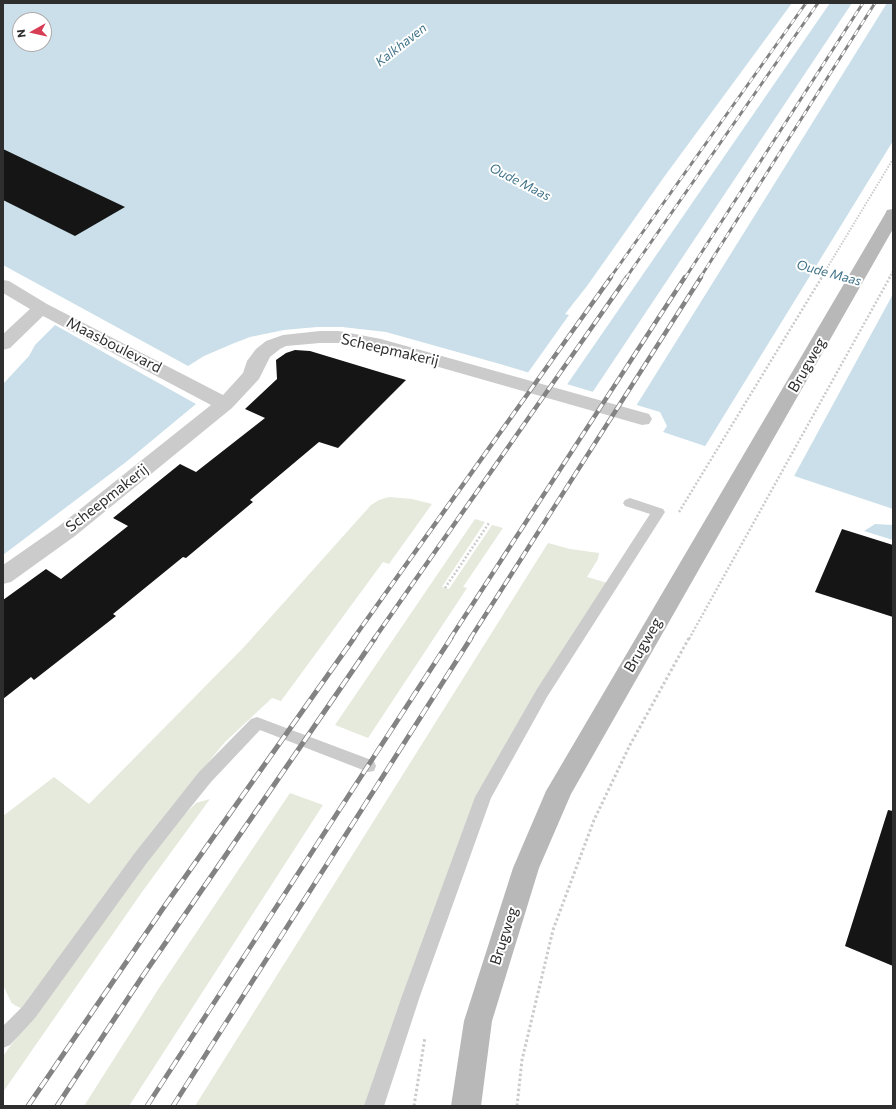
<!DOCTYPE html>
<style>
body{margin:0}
#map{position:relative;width:896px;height:1109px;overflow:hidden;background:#fff;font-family:Commissioner,sans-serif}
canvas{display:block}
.frame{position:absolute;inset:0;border:4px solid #2e2e2e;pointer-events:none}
.north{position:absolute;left:12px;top:12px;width:40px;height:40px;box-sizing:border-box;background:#fff;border:1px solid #ababab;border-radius:50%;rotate:262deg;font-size:11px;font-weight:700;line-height:16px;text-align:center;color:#2e2e2e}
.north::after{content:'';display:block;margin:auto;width:14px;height:18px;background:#d83d56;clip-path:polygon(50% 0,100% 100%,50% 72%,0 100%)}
</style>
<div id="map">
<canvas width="896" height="1109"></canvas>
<div class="frame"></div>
<div class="north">N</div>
</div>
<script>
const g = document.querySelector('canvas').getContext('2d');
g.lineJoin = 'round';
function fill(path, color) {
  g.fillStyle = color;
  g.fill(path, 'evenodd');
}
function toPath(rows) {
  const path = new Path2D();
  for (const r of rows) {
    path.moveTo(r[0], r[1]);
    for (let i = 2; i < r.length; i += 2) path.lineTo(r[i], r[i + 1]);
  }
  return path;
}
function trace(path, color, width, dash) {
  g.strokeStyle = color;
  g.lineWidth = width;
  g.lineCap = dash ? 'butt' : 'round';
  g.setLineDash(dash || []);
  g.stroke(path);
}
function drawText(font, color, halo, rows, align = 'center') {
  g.font = font + ' Commissioner,sans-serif';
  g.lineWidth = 4;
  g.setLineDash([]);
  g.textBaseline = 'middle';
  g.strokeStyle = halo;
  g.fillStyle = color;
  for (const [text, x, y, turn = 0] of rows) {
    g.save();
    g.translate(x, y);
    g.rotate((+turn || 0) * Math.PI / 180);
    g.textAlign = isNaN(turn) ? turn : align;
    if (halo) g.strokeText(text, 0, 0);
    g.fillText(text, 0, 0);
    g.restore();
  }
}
fill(toPath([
 [389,497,412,499,432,504,389,564,383,562,281,701,272,698,225,742,169,810,23,1009,14,1005,13,1003,12,1004,3,985,3,816,54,777,89,804,244,647,371,505,379,500],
 [475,519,485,522,442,587,449,589,492,525,503,528,463,587,467,588,368,738,335,725],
 [548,543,570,549,599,553,598,559,587,577,608,583,478,796,365,1106,195,1106],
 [290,793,323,805,129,1106,84,1106,159,988],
 [210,799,142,892,3,1092,3,1056,145,863,182,817,196,803]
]), '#e5eadc');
fill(toPath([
 [3,3,893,3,893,509,663,432,667,426,660,412,500,364,386,332,342,327,317,327,284,330,250,337,232,344,204,356,188,366,3,265],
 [20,20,44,20,44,44,20,44],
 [55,325,196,404,126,462,3,555,3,384,29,356,35,345],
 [875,524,893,525,893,540,864,531]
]), '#cadfe9');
fill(toPath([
 [792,3,830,3,566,386,527,374,569,315,565,314,587,286,664,177],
 [852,3,887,3,636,406,592,393],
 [893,141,893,294,793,478,704,448]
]), '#fff');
fill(toPath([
 [3,149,47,170,125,207,75,236,3,200],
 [295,350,310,351,406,380,338,448,319,442,250,500,253,502,186,558,183,557,113,614,116,616,34,680,31,677,3,699,3,600,46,569,61,579,128,526,113,518,180,464,196,472,265,418,245,409,277,379,276,360,286,353],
 [842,529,893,545,893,617,815,592],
 [888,810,893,811,893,966,845,946]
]), '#151515');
trace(toPath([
 [821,278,893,159],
 [889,278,893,271]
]), '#cbcbcb', 2, [1.5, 1.5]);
trace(toPath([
 [679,512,822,277],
 [445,588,489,523],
 [689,639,890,277]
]), '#cbcbcb', 2.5, [2, 2]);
trace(toPath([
 [414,1106,425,1037],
 [517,1106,522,1060,553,930,594,820,630,745,689,638]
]), '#cbcbcb', 3, [2.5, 2.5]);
fill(toPath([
 [630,498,663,509,665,512,547,697,491,798,420,996,384,1106,364,1106,402,996,475,797,537,689,650,514,625,506,623,503,625,500,630,498],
 [257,717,374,761,376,766,374,771,368,772,260,730,211,782,182,818,146,864,35,1018,10,1045,3,1048,3,1026,23,1006,134,854,199,772,251,719,257,717]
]), '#cbcbcb');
fill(toPath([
 [3,280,9,281,47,304,223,395,243,373,247,361,256,349,266,341,283,335,320,331,339,331,381,339,649,414,652,419,649,424,642,425,372,348,339,343,320,343,286,346,280,349,270,357,259,379,232,408,75,536,11,582,3,584,3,565,59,526,211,405,43,316,10,348,3,350,3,334,30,309,3,293,3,280]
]), '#cbcbcb');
fill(toPath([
 [893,209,893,229,571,794,539,868,492,1021,481,1106,451,1106,464,1021,513,868,546,791,885,214,887,210,893,209]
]), '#b8b8b8');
const railFar2 = toPath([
 [610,278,806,3],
 [626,278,818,3],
 [685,278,863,3],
 [700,278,875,3]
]);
const railFar1 = toPath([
 [353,639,611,277],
 [374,639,627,277],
 [450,639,685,277],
 [470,639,701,277]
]);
const rail = toPath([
 [28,1106,166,904,354,638],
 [57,1106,142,977,375,638],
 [147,1106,451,638],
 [173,1106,471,638]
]);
trace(railFar2, '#838383', 3);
trace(railFar1, '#838383', 4.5);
trace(rail, '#838383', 5);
trace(railFar2, '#fff', 2, [6]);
trace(railFar1, '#fff', 3, [8]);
trace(rail, '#fff', 3.5, [11]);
drawText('italic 13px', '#42748a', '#fff', [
 ["Kalkhaven",401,45,-38],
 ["Oude Maas",520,182,27],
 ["Oude Maas",829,273,15]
]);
drawText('15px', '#2e2e2e', '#fff', [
 ["Maasboulevard",114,345,27],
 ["Scheepmakerij",390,350,13],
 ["Brugweg",807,365,-60],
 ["Scheepmakerij",107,498,-38],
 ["Brugweg",643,645,-60],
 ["Brugweg",504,936,-72]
]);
</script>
